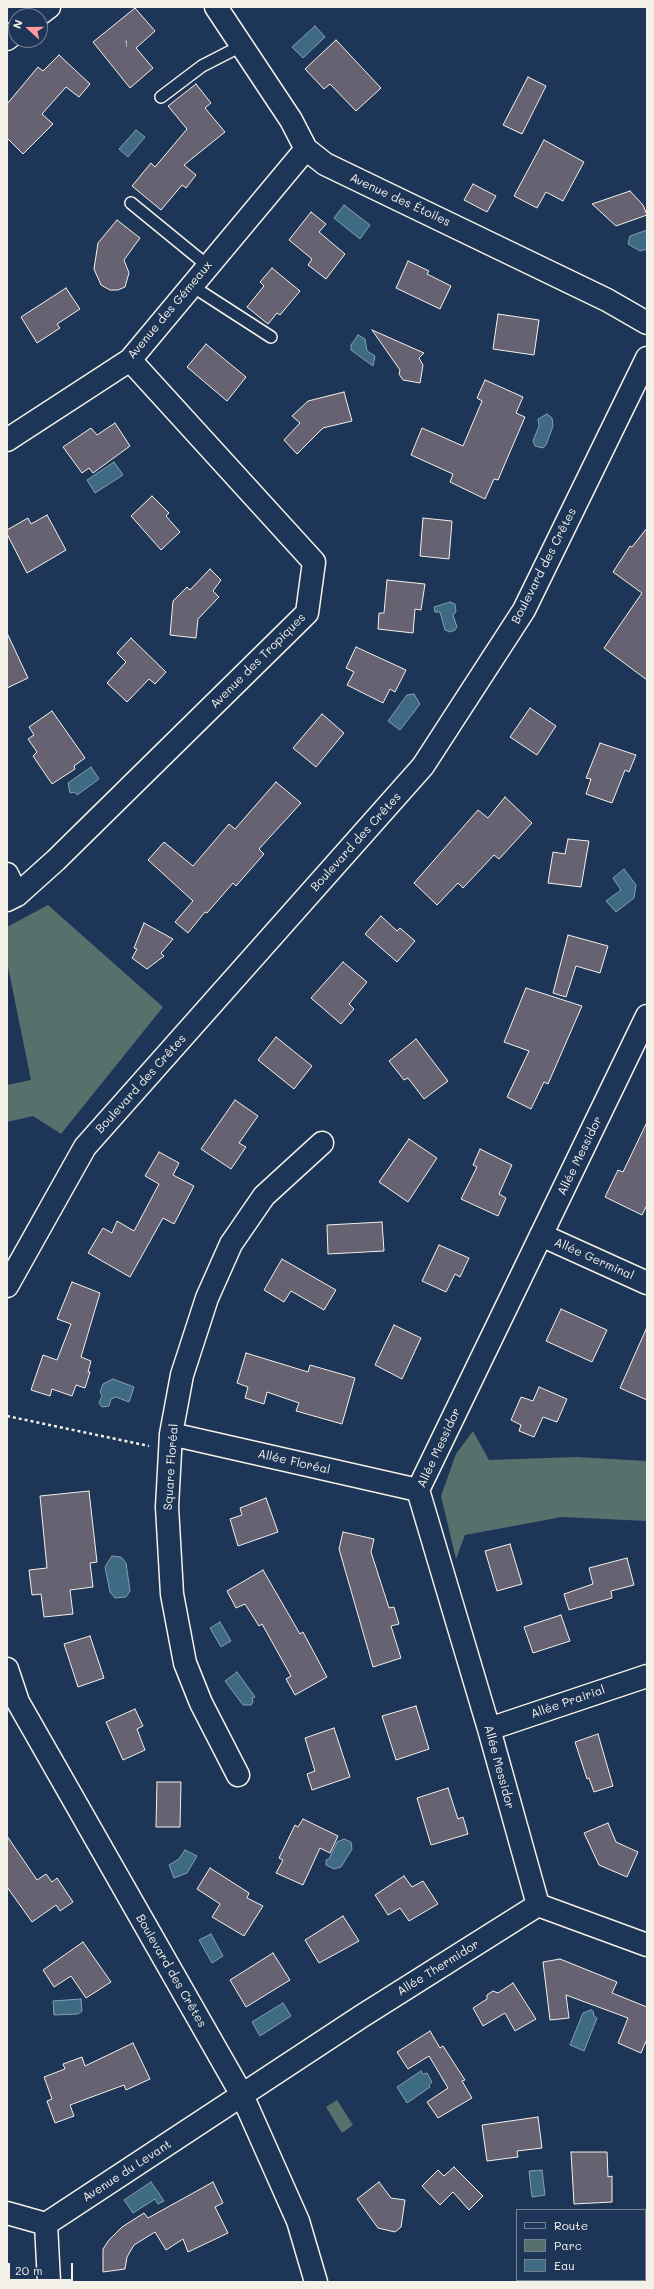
<!DOCTYPE html>
<meta charset="utf-8">
<style>
body{margin:0}
#map{position:relative;width:654px;height:2289px;overflow:hidden;background:#1d3557;font-family:Mali,sans-serif}
canvas{display:block}
.frame{position:absolute;inset:0;border:8px solid #f4f1e8;pointer-events:none}
.legend{position:absolute;left:516px;top:2209px;width:130px;height:72px;box-sizing:border-box;background:#1d3557;border:1px solid #738091;margin:0;padding:5px 7px;list-style:none;font-size:12px;color:#f4f1e8}
.legend li{display:flex;align-items:center;gap:8px;height:20px}
.legend b{width:20px;border:1px solid #738091}
.north{position:absolute;left:8px;top:8px;width:40px;height:40px;box-sizing:border-box;background:#1d3557;border:1px solid #738091;border-radius:50%;rotate:291deg;font-size:11px;font-weight:700;line-height:16px;text-align:center;color:#f4f1e8}
.north::after{content:'';display:block;margin:auto;width:14px;height:18px;background:#ff9aa2;clip-path:polygon(50% 0,100% 100%,50% 72%,0 100%)}
.scale{position:absolute;left:8px;top:2263px;width:65px;height:18px;box-sizing:border-box;border:2px solid #f4f1e8;border-top:0;padding-left:5px;font-size:12px;line-height:14px;white-space:nowrap;color:#f4f1e8;-webkit-text-stroke:3px #1d3557;paint-order:stroke}
</style>
<div id="map">
<canvas width="654" height="2289"></canvas>
<div class="frame"></div>
<ul class="legend">
<li><b style="height:5px;background:#1d3557"></b>Route</li>
<li><b style="height:11px;background:#58706c"></b>Parc</li>
<li><b style="height:11px;background:#3e6a84"></b>Eau</li>
</ul>
<div class="north">N</div>
<div class="scale">20 m</div>
</div>
<script>
const g = document.querySelector('canvas').getContext('2d');
g.lineJoin = 'round';
function fill(path, color) {
  g.fillStyle = color;
  g.fill(path, 'evenodd');
}
function toPath(rows) {
  const path = new Path2D();
  for (const r of rows) {
    path.moveTo(r[0], r[1]);
    for (let i = 2; i < r.length; i += 2) path.lineTo(r[i], r[i + 1]);
  }
  return path;
}
function trace(path, color, width, dash) {
  g.strokeStyle = color;
  g.lineWidth = width;
  g.lineCap = dash ? 'butt' : 'round';
  g.setLineDash(dash || []);
  g.stroke(path);
}
function drawText(font, color, halo, rows, align = 'center') {
  g.font = font + ' Mali,sans-serif';
  g.lineWidth = 3.5;
  g.setLineDash([]);
  g.textBaseline = 'middle';
  g.strokeStyle = halo;
  g.fillStyle = color;
  for (const [text, x, y, turn = 0] of rows) {
    g.save();
    g.translate(x, y);
    g.rotate((+turn || 0) * Math.PI / 180);
    g.textAlign = isNaN(turn) ? turn : align;
    if (halo) g.strokeText(text, 0, 0);
    g.fillText(text, 0, 0);
    g.restore();
  }
}
fill(toPath([
 [48,905,163,1007,61,1134,33,1116,7,1122,7,1085,31,1080,7,962,7,927],
 [473,1431,489,1460,576,1457,647,1461,647,1521,562,1517,465,1535,456,1559,441,1496,456,1454],
 [337,2100,353,2125,342,2133,326,2107]
]), '#58706c');
const water = toPath([
 [315,26,325,37,303,58,292,47,315,26],
 [136,130,145,137,128,157,119,149,136,130],
 [344,205,370,225,360,239,334,218,344,205],
 [647,230,647,249,640,251,628,244,630,236,647,230],
 [358,335,365,339,367,351,375,356,373,366,351,350,351,345,358,335],
 [547,414,552,418,553,426,546,445,543,448,535,446,533,441,539,426,538,419,547,414],
 [114,462,123,475,95,493,87,480,114,462],
 [450,602,455,604,456,612,453,615,457,627,455,630,450,632,445,630,440,612,435,612,434,607,450,602],
 [414,694,420,704,400,730,388,721,407,695,414,694],
 [91,767,99,779,77,795,75,792,70,793,68,783,91,767],
 [624,869,636,885,634,898,616,912,606,901,621,890,613,878,624,869],
 [113,1379,134,1387,129,1402,116,1397,111,1399,109,1406,102,1407,99,1403,102,1396,100,1392,103,1384,113,1379],
 [112,1556,121,1557,126,1563,130,1591,126,1597,115,1598,110,1592,105,1567,112,1556],
 [220,1622,231,1641,221,1647,210,1628,220,1622],
 [237,1672,255,1697,252,1698,253,1702,251,1705,243,1705,225,1681,237,1672],
 [344,1839,351,1842,352,1849,341,1867,334,1869,326,1865,326,1860,329,1859,337,1842,344,1839],
 [185,1850,197,1856,187,1873,174,1878,169,1865,179,1859,185,1850],
 [211,1934,223,1956,212,1963,199,1940,211,1934],
 [81,1999,82,2011,78,2014,54,2015,53,2001,81,1999],
 [283,2003,291,2016,260,2036,252,2022,283,2003],
 [591,2010,593,2011,594,2016,597,2018,584,2051,570,2045,583,2013,591,2010],
 [421,2071,423,2074,427,2073,432,2082,429,2085,430,2087,407,2103,397,2087,421,2071],
 [542,2170,545,2195,532,2197,529,2171,542,2170],
 [151,2182,164,2201,158,2204,155,2199,133,2213,124,2200,151,2182]
]);
fill(water, '#3e6a84');
trace(water, '#87a0ac', 1);
const building = toPath([
 [135,8,155,31,136,48,153,68,130,88,93,42,135,8],
 [336,40,381,88,356,111,330,84,324,89,305,69,336,40],
 [59,55,90,84,79,97,66,87,42,114,53,124,23,154,7,138,7,104,38,67,43,71,59,55],
 [528,77,546,86,522,134,503,125,528,77],
 [196,84,211,103,205,108,225,132,184,165,196,175,186,188,182,185,161,210,132,186,151,163,155,167,187,129,168,106,196,84],
 [544,140,584,162,563,201,546,192,537,208,514,196,544,140],
 [473,184,496,196,487,212,464,200,473,184],
 [630,191,643,205,647,215,616,226,592,204,630,191],
 [311,212,326,224,319,232,345,254,326,279,308,265,312,259,289,240,311,212],
 [117,220,140,238,124,260,129,273,125,287,118,290,110,290,101,285,94,269,98,243,117,220],
 [408,261,429,271,427,274,451,286,440,309,396,288,408,261],
 [272,268,300,291,280,315,277,313,268,324,247,307,264,286,260,282,272,268],
 [66,288,80,309,57,324,60,328,37,343,21,317,66,288],
 [498,314,539,320,534,355,493,349,498,314],
 [372,330,424,353,419,358,423,365,420,383,403,380,399,374,400,370,372,330],
 [206,344,246,377,227,401,187,367,206,344],
 [485,380,523,397,516,413,525,417,498,480,494,479,485,499,450,482,453,474,411,455,422,428,463,446,482,401,477,398,485,380],
 [344,392,352,421,323,428,297,454,284,440,300,423,292,416,308,401,344,392],
 [115,423,130,446,93,473,89,468,82,473,63,447,91,428,97,435,115,423],
 [152,496,169,513,166,516,180,532,161,550,131,516,152,496],
 [47,515,66,550,27,573,7,534,7,530,28,518,31,524,47,515],
 [423,518,452,521,449,559,420,556,423,518],
 [647,528,647,680,604,648,642,593,613,572,630,546,632,547,647,528],
 [210,569,221,580,213,591,219,597,198,619,196,638,170,635,173,601,187,587,190,590,210,569],
 [387,580,425,584,421,610,415,609,413,633,378,629,379,613,384,613,387,580],
 [7,633,28,678,7,688,7,633],
 [131,638,166,672,155,684,149,679,127,702,107,683,126,662,117,653,131,638],
 [356,647,406,670,395,692,390,689,383,703,347,685,354,672,346,668,356,647],
 [530,708,556,726,537,755,510,737,530,708],
 [52,711,85,758,74,766,75,769,52,784,33,756,37,752,28,739,34,735,29,727,52,711],
 [322,714,344,733,316,767,293,748,322,714],
 [600,743,636,755,629,772,625,770,612,803,586,794,591,779,586,778,600,743],
 [276,782,301,803,259,849,264,854,236,886,233,883,207,913,205,912,188,933,175,922,193,901,148,860,164,842,193,866,229,824,235,829,276,782],
 [505,797,532,823,501,857,499,859,494,855,463,888,458,883,437,905,414,883,478,810,488,818,505,797],
 [568,839,589,841,581,887,548,883,553,852,565,854,568,839],
 [381,916,397,931,400,928,415,941,397,962,365,934,381,916],
 [144,923,173,939,161,953,164,956,147,969,132,958,137,949,134,948,144,923],
 [568,935,608,946,600,973,576,966,566,997,553,993,568,935],
 [343,962,367,982,349,1004,354,1009,341,1024,311,998,343,962],
 [526,988,582,1006,548,1084,544,1082,531,1109,507,1097,529,1051,504,1042,526,988],
 [276,1037,312,1066,294,1089,258,1060,276,1037],
 [416,1039,448,1081,424,1099,408,1078,404,1080,389,1061,416,1039],
 [235,1100,258,1116,239,1143,246,1147,231,1169,201,1149,235,1100],
 [647,1122,647,1205,642,1215,605,1197,618,1170,623,1172,647,1122],
 [409,1139,437,1158,408,1202,379,1182,409,1139],
 [480,1149,512,1165,499,1194,506,1198,498,1216,461,1199,477,1167,473,1165,480,1149],
 [159,1152,179,1163,173,1175,194,1186,174,1224,163,1218,130,1277,88,1253,103,1228,112,1233,117,1221,134,1231,159,1184,145,1176,159,1152],
 [382,1222,384,1251,328,1254,327,1225,382,1222],
 [439,1245,469,1258,460,1277,455,1274,446,1292,422,1281,439,1245],
 [282,1259,336,1290,324,1310,291,1291,284,1302,264,1290,282,1259],
 [72,1282,100,1293,81,1357,91,1361,88,1372,90,1372,85,1388,76,1385,72,1396,52,1389,50,1396,31,1390,43,1355,57,1360,71,1324,57,1319,72,1282],
 [561,1309,607,1330,592,1362,546,1341,561,1309],
 [394,1325,421,1338,402,1379,375,1365,394,1325],
 [647,1327,647,1400,620,1388,647,1327],
 [246,1353,308,1372,310,1365,355,1378,342,1424,296,1411,299,1403,267,1392,264,1404,245,1398,248,1387,237,1383,246,1353],
 [539,1387,567,1399,557,1422,543,1417,534,1437,519,1431,521,1425,511,1420,521,1397,533,1401,539,1387],
 [89,1491,97,1562,90,1563,93,1587,70,1590,73,1614,44,1617,41,1594,32,1595,29,1570,47,1568,40,1496,89,1491],
 [266,1498,278,1532,238,1546,230,1519,242,1515,240,1508,266,1498],
 [343,1532,374,1539,371,1552,389,1608,394,1607,399,1624,391,1626,401,1658,373,1667,339,1549,343,1532],
 [510,1544,522,1584,497,1591,485,1551,510,1544],
 [627,1558,634,1585,611,1591,612,1598,569,1610,564,1594,593,1584,589,1568,627,1558],
 [263,1570,300,1634,303,1632,327,1677,295,1695,286,1679,291,1676,262,1624,259,1626,245,1604,236,1608,227,1591,263,1570],
 [561,1615,570,1641,533,1653,524,1627,561,1615],
 [90,1636,104,1678,78,1687,64,1644,90,1636],
 [416,1706,429,1749,396,1760,382,1716,416,1706],
 [135,1709,143,1726,137,1729,145,1750,123,1760,106,1722,135,1709],
 [334,1728,350,1777,312,1790,307,1774,315,1771,305,1738,334,1728],
 [598,1734,613,1786,594,1792,589,1778,587,1779,575,1742,598,1734],
 [157,1782,181,1782,180,1827,156,1827,157,1782],
 [448,1788,458,1819,463,1817,468,1834,431,1845,417,1798,448,1788],
 [303,1819,338,1836,330,1853,320,1848,303,1885,276,1873,283,1860,279,1858,295,1825,298,1827,303,1819],
 [608,1823,616,1842,638,1852,627,1877,599,1865,584,1833,608,1823],
 [7,1836,37,1880,46,1874,52,1882,57,1878,73,1902,60,1911,56,1905,32,1922,7,1887,7,1836],
 [210,1868,249,1893,247,1898,263,1906,244,1936,212,1917,220,1904,197,1889,210,1868],
 [404,1876,412,1887,423,1881,438,1904,409,1921,400,1908,388,1915,375,1895,404,1876],
 [343,1916,359,1941,319,1963,305,1940,343,1916],
 [83,1942,111,1982,86,1998,71,1976,54,1987,43,1970,83,1942],
 [273,1953,290,1980,246,2007,230,1980,273,1953],
 [560,1959,617,1982,612,1993,647,2007,647,2039,641,2053,618,2043,628,2018,566,1995,569,2018,550,2020,543,1962,560,1959],
 [513,1983,536,2019,515,2031,505,2013,483,2026,473,2008,487,1999,487,1995,493,1991,498,1993,513,1983],
 [430,2031,440,2048,443,2046,465,2080,462,2081,472,2098,438,2118,427,2102,448,2088,429,2056,408,2069,397,2052,430,2031],
 [133,2043,150,2079,126,2090,124,2085,70,2105,74,2116,55,2123,47,2101,52,2099,44,2077,65,2069,63,2064,82,2057,85,2066,133,2043],
 [538,2117,542,2148,517,2151,518,2157,487,2161,482,2125,538,2117],
 [571,2152,607,2152,608,2177,612,2176,612,2202,574,2204,571,2152],
 [454,2167,483,2196,469,2210,453,2192,440,2205,422,2186,438,2170,444,2176,454,2167],
 [213,2182,223,2203,215,2207,228,2233,188,2252,183,2239,166,2250,155,2232,134,2245,127,2257,125,2269,103,2272,103,2249,109,2240,122,2227,144,2213,148,2218,213,2182],
 [379,2182,391,2198,405,2200,401,2227,395,2232,378,2228,357,2199,379,2182]
]);
fill(building, '#666272');
trace(building, '#f4f1e8', 1);
const lane = toPath([
 [161,97,202,66,241,46],
 [131,203,208,266],
 [192,286,271,337]
]);
const street = toPath([
 [216,7,291,120,306,149,325,164,607,300,647,323],
 [37,16,49,7],
 [7,39,16,32],
 [7,440,130,360,306,149],
 [7,874,17,895],
 [7,900,17,895,56,860,307,613,314,562,130,360],
 [541,1235,647,1283],
 [7,1286,85,1147,423,766,524,610,647,358],
 [171,1434,418,1490],
 [7,1669,18,1702,242,2095,298,2221,316,2282],
 [489,1729,647,1676],
 [238,1775,201,1703,185,1663,172,1594,167,1507,171,1434,182,1375,207,1298,231,1244,264,1196,322,1143],
 [538,1905,489,1729,418,1490,647,1016],
 [7,2213,46,2224,362,2016,538,1905,647,1945],
 [46,2224,49,2282]
]);
trace(lane, '#f4f1e8', 14);
trace(street, '#f4f1e8', 25);
trace(toPath([
 [7,1416,149,1446]
]), '#f4f1e8', 2.5, [3, 3]);
trace(lane, '#1d3557', 11);
trace(street, '#1d3557', 22);
drawText('10px', '#d0cdca', null, [
 ["1",126,44]
]);
drawText('12px', '#f4f1e8', '#1d3557', [
 ["Avenue des Étoiles",400,200,25],
 ["Avenue des Gémeaux",170,310,-50],
 ["Boulevard des Crêtes",544,566,-63],
 ["Avenue des Tropiques",258,661,-45],
 ["Boulevard des Crêtes",356,842,-48],
 ["Boulevard des Crêtes",141,1084,-48],
 ["Allée Messidor",580,1156,-64],
 ["Allée Germinal",594,1259,24],
 ["Allée Messidor",439,1448,-65],
 ["Allée Floréal",294,1462,13],
 ["Square Floréal",171,1467,-86],
 ["Allée Prairial",568,1702,-19],
 ["Allée Messidor",499,1767,75],
 ["Allée Thermidor",438,1968,-32],
 ["Boulevard des Crêtes",171,1971,60],
 ["Avenue du Levant",127,2171,-33]
]);
</script>
